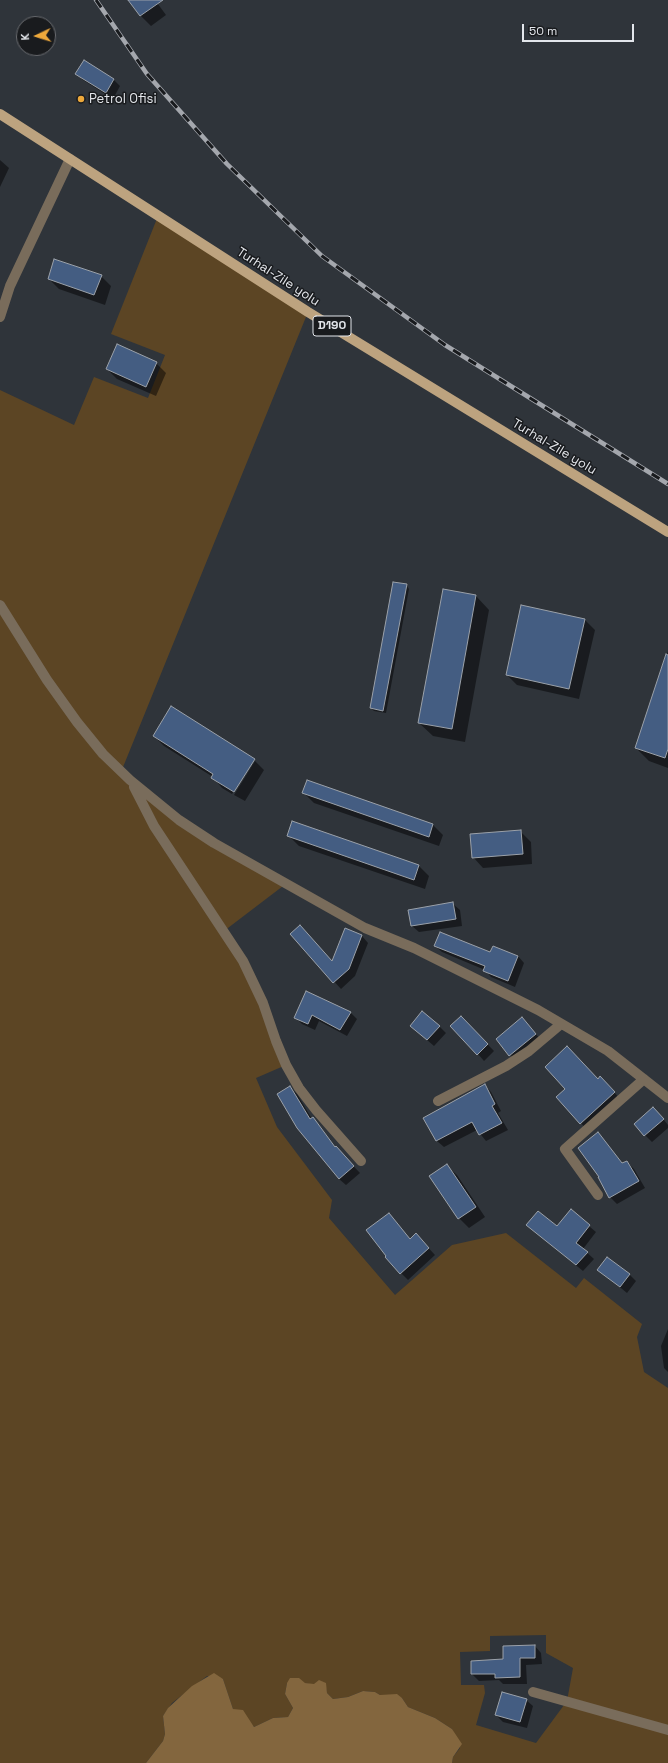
<!DOCTYPE html>
<style>
body{margin:0}
#map{position:relative;width:668px;height:1763px;overflow:hidden;background:#2f343a;font-family:"Space Grotesk",sans-serif}
canvas{display:block}
.north{position:absolute;left:16px;top:16px;width:40px;height:40px;box-sizing:border-box;background:#191b1e;border:1px solid #6a6c70;border-radius:50%;rotate:266deg;font-size:11px;font-weight:700;line-height:16px;text-align:center;color:#e3e6eb}
.north::after{content:'';display:block;margin:auto;width:14px;height:18px;background:#eda83b;clip-path:polygon(50% 0,100% 100%,50% 72%,0 100%)}
.scale{position:absolute;left:522px;top:24px;width:112px;height:18px;box-sizing:border-box;border:2px solid #e3e6eb;border-top:0;padding-left:5px;font-size:12px;line-height:14px;white-space:nowrap;color:#e3e6eb;-webkit-text-stroke:3px #191b1e;paint-order:stroke}
</style>
<div id="map">
<canvas width="668" height="1763"></canvas>
<div class="north">K</div>
<div class="scale">50 m</div>
</div>
<script>
const g = document.querySelector('canvas').getContext('2d');
g.lineJoin = 'round';
function fill(path, color) {
  g.fillStyle = color;
  g.fill(path, 'evenodd');
}
function toPath(rows) {
  const path = new Path2D();
  for (const r of rows) {
    path.moveTo(r[0], r[1]);
    for (let i = 2; i < r.length; i += 2) path.lineTo(r[i], r[i + 1]);
  }
  return path;
}
function trace(path, color, width, dash) {
  g.strokeStyle = color;
  g.lineWidth = width;
  g.lineCap = dash ? 'butt' : 'round';
  g.setLineDash(dash || []);
  g.stroke(path);
}
function drawText(font, color, halo, rows, align = 'center') {
  g.font = font + ' "Space Grotesk",sans-serif';
  g.lineWidth = 3;
  g.setLineDash([]);
  g.textBaseline = 'middle';
  g.strokeStyle = halo;
  g.fillStyle = color;
  for (const [text, x, y, turn = 0] of rows) {
    g.save();
    g.translate(x, y);
    g.rotate((+turn || 0) * Math.PI / 180);
    g.textAlign = isNaN(turn) ? turn : align;
    if (halo) g.strokeText(text, 0, 0);
    g.fillText(text, 0, 0);
    g.restore();
  }
}
fill(toPath([
 [158,216,308,312,121,772,158,805,287,883,224,931,243,961,286,1065,256,1078,277,1127,332,1200,329,1218,395,1295,452,1245,506,1233,576,1288,584,1278,642,1324,637,1337,644,1372,668,1388,668,1763,452,1763,453,1757,460,1748,452,1729,435,1718,408,1707,402,1698,380,1695,375,1692,363,1691,348,1697,333,1699,327,1693,326,1688,305,1683,287,1683,285,1694,293,1708,288,1717,273,1718,254,1727,249,1721,233,1709,223,1679,207,1676,172,1703,163,1716,165,1734,163,1741,146,1763,0,1763,0,615,4,612,0,605,0,390,74,425,94,377,148,398,165,355,111,334],
 [546,1635,546,1653,573,1668,567,1701,536,1743,476,1725,485,1693,484,1685,461,1685,460,1652,490,1651,490,1636]
]), '#5c4524');
fill(toPath([
 [214,1673,223,1679,233,1709,243,1710,254,1727,273,1718,288,1717,293,1708,285,1694,287,1683,290,1678,299,1678,305,1683,314,1684,319,1680,326,1683,327,1693,333,1699,348,1697,363,1691,375,1692,380,1695,397,1694,402,1698,408,1707,435,1718,452,1729,462,1744,453,1757,452,1763,146,1763,163,1741,165,1734,163,1716,168,1708,192,1686]
]), '#83663e');
fill(toPath([
 [130,0,155,0,166,15,151,26,141,16],
 [84,61,114,80,120,86,113,99,83,80,76,73],
 [0,160,9,168,0,187],
 [101,276,111,286,105,305,59,289,49,279],
 [156,363,166,373,156,396,117,379,107,369],
 [406,585,409,589,386,713,374,711,371,708],
 [444,590,476,596,489,610,465,742,433,736,419,723],
 [585,620,595,630,579,699,517,685,507,675],
 [668,651,668,768,649,761,636,748],
 [154,736,254,760,264,770,245,801,234,795,255,761,252,761,232,794,222,788,213,777,164,746],
 [303,792,433,825,443,835,439,846,314,803],
 [293,822,419,866,429,876,425,889,299,846,288,835],
 [520,831,531,842,532,864,483,868,473,857],
 [453,904,460,910,462,926,419,932,412,926],
 [291,934,333,963,362,936,368,943,355,976,341,989],
 [435,946,518,956,524,963,515,987,491,977,485,970,442,952],
 [306,992,350,1012,357,1019,347,1036,319,1021,315,1030,302,1024,295,1017],
 [522,1019,542,1041,517,1062,497,1040],
 [468,1024,494,1051,484,1061,478,1054],
 [411,1026,439,1026,446,1033,434,1046],
 [598,1080,607,1084,620,1099,587,1130,581,1123],
 [485,1085,491,1092,501,1111,498,1113,508,1130,486,1141,477,1130,444,1147,437,1141,425,1118],
 [290,1087,297,1094,312,1119,319,1125,336,1148,360,1173,346,1185,339,1179],
 [660,1115,668,1125,668,1128,652,1142,645,1135],
 [598,1133,623,1164,627,1162,634,1169,645,1188,617,1204,610,1197],
 [446,1165,457,1175,485,1217,469,1228,459,1218],
 [571,1211,596,1232,583,1249,594,1259,583,1271,534,1231,557,1228],
 [388,1214,410,1240,422,1241,435,1255,408,1280,386,1258],
 [599,1270,629,1274,636,1281,627,1293],
 [668,1329,668,1372,664,1368,661,1346],
 [535,1646,541,1653,542,1664,526,1665,527,1684,503,1684,499,1680,479,1681,472,1674,472,1661,504,1660],
 [526,1700,533,1706,527,1728,503,1722,496,1715]
]), '#0007');
const building = toPath([
 [128,0,163,0,140,16,128,0],
 [84,60,114,79,106,93,75,74,84,60],
 [54,259,102,275,94,295,48,279,54,259],
 [117,344,157,362,146,387,106,369,117,344],
 [393,582,407,584,383,711,370,708,393,582],
 [443,589,476,595,452,729,418,723,443,589],
 [521,605,585,619,569,689,506,675,521,605],
 [666,654,668,655,668,749,665,758,635,748,666,654],
 [171,706,255,759,234,792,211,778,213,774,153,736,171,706],
 [307,780,433,824,429,837,302,793,307,780],
 [292,821,419,865,414,880,287,836,292,821],
 [521,830,523,854,472,858,470,834,521,830],
 [453,902,456,919,411,926,408,910,453,902],
 [300,925,332,961,345,928,362,935,349,969,333,983,290,934,300,925],
 [440,932,490,952,493,946,518,956,508,981,483,971,485,966,434,946,440,932],
 [306,991,351,1012,340,1030,312,1015,308,1024,294,1018,306,991],
 [422,1011,440,1026,427,1040,410,1026,422,1011],
 [461,1016,488,1044,477,1055,450,1026,461,1016],
 [522,1017,536,1034,509,1056,496,1039,522,1017],
 [567,1046,598,1079,600,1076,615,1092,580,1124,556,1097,565,1089,545,1067,567,1046],
 [485,1084,495,1104,492,1106,502,1123,479,1135,472,1122,436,1141,423,1118,485,1084],
 [290,1086,310,1119,313,1117,335,1147,336,1146,354,1166,339,1179,297,1128,277,1094,290,1086],
 [653,1107,664,1119,644,1136,634,1124,653,1107],
 [598,1132,622,1163,627,1161,639,1181,609,1198,598,1177,599,1177,578,1148,598,1132],
 [447,1164,476,1207,458,1219,429,1176,447,1164],
 [571,1209,590,1225,576,1243,588,1252,576,1265,526,1225,538,1211,557,1226,571,1209],
 [389,1213,410,1239,416,1233,429,1248,400,1274,385,1257,386,1256,366,1230,389,1213],
 [607,1257,630,1274,620,1287,597,1270,607,1257],
 [535,1645,535,1658,520,1658,520,1677,495,1678,495,1674,471,1674,471,1661,503,1659,503,1646,535,1645],
 [502,1692,527,1699,520,1722,495,1715,502,1692]
]);
fill(building, '#445d82');
trace(building, '#9ba1a9', 1);
trace(toPath([
 [0,317,10,286,70,159],
 [0,605,47,680,77,722,103,754,130,780,179,820,214,843,365,928,414,948,538,1010,608,1051,668,1098],
 [134,787,154,826,243,961,263,1003,276,1041,286,1065,299,1088,316,1110,361,1161],
 [438,1101,506,1066,529,1051,561,1024],
 [598,1195,565,1149,644,1079],
 [533,1692,668,1730]
]), '#796c5b', 10);
trace(toPath([
 [0,114,308,312,668,532]
]), '#bda37f', 10);
const rail = toPath([
 [96,0,147,74,227,164,322,256,445,345,668,484]
]);
trace(rail, '#a4a7ad', 4.5);
trace(rail, '#191b1e', 3, [9]);
for (const [x, y, r, color] of [
 [81,99,4,"#eda83b"]
]) {
  const dot = new Path2D();
  dot.arc(x, y, r, 0, 2 * Math.PI);
  g.fillStyle = color;
  g.fill(dot);
  trace(dot, '#191b1e', 1.5);
}
for (const [x, y, w] of [
 [332,326,38]
]) {
  const box = new Path2D();
  box.roundRect(x - w / 2, y - 10, w, 20, 3);
  g.fillStyle = '#191b1e';
  g.fill(box);
  trace(box, '#e3e6eb', 1);
}
drawText('bold 12px', '#e3e6eb', null, [
 ["D190",332,326]
]);
drawText('13px', '#e3e6eb', '#191b1e', [
 ["Petrol Ofisi",89,99]
], 'left');
drawText('13px', '#e3e6eb', '#191b1e', [
 ["Turhal-Zile yolu",278,277,33],
 ["Turhal-Zile yolu",554,447,31]
]);
</script>
